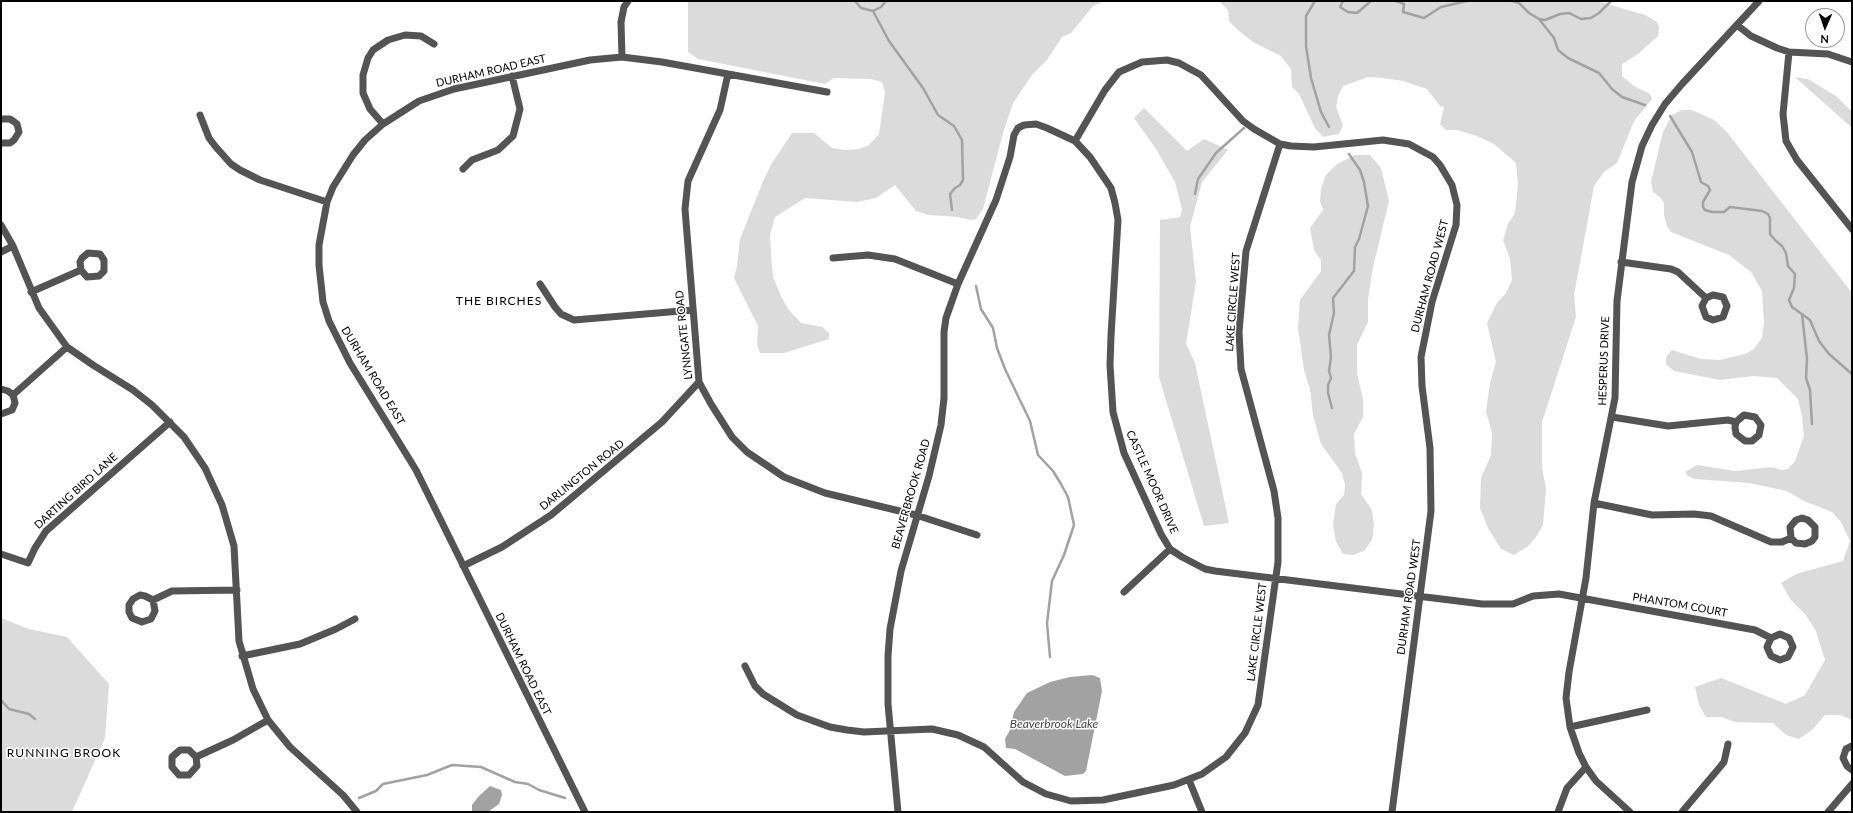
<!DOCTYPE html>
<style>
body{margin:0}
#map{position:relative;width:1853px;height:813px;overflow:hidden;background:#fff;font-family:Lato,sans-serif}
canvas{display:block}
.frame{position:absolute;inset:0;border:2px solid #000;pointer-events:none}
.north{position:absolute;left:1805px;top:8px;width:40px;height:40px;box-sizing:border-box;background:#fff;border:1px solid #999;border-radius:50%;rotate:182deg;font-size:11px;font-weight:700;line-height:16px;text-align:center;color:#000}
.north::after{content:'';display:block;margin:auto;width:14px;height:18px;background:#000;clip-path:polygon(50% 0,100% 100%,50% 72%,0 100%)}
</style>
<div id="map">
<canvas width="1853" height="813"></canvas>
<div class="frame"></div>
<div class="north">N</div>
</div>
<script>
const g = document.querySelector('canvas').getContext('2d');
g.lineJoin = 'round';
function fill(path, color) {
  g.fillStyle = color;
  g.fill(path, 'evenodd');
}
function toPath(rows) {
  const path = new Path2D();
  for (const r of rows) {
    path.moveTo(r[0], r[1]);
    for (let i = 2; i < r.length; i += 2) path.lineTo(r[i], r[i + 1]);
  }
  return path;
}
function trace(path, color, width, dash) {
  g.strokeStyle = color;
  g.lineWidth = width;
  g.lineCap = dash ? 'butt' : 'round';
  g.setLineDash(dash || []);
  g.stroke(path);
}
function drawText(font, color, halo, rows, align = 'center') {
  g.font = font + ' Lato,sans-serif';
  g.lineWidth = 3;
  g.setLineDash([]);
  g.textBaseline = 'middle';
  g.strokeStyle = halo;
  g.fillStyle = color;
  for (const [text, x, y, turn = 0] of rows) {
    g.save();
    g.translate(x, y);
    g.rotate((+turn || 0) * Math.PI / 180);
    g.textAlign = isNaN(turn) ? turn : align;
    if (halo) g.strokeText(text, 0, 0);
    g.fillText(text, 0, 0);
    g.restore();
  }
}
fill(toPath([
 [688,1,1105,1,1093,6,1071,33,1062,37,1047,60,1032,75,1013,103,1003,133,983,209,976,219,971,220,958,217,929,215,916,211,895,185,876,198,857,202,805,198,775,217,770,235,771,254,773,277,781,296,788,309,801,323,822,327,829,333,829,339,784,353,760,353,757,344,758,326,734,278,737,266,740,239,764,179,772,163,792,133,814,133,832,148,846,150,859,149,869,145,879,134,885,93,882,82,871,79,834,78,825,84,698,59,688,52],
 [1219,1,1597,1,1645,15,1657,22,1659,28,1658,36,1638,54,1622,64,1622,76,1634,86,1650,94,1652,99,1634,121,1617,163,1604,172,1594,186,1574,295,1576,317,1542,422,1542,467,1546,489,1543,525,1536,537,1527,547,1514,555,1501,549,1488,528,1480,508,1481,478,1491,455,1492,433,1486,412,1490,383,1496,362,1487,323,1497,303,1506,293,1512,280,1510,259,1503,240,1508,224,1515,213,1518,185,1516,163,1494,144,1477,136,1457,130,1446,130,1440,124,1444,107,1440,106,1427,89,1403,81,1383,78,1368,77,1343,86,1338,96,1336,107,1343,125,1339,134,1323,137,1315,128,1299,94,1292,87,1291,69,1281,56,1253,42,1238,30,1229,21,1228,10],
 [1795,77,1808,79,1836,96,1852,112,1852,128],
 [1144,108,1187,151,1204,139,1228,150,1202,182,1190,227,1196,282,1186,344,1195,363,1229,523,1204,526,1159,377,1160,220,1180,217,1182,209,1175,182,1156,149,1134,118],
 [1682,110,1692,110,1714,120,1726,131,1852,293,1852,720,1840,715,1825,715,1813,729,1799,739,1786,735,1773,723,1735,722,1721,717,1706,717,1699,705,1695,687,1721,678,1786,704,1805,695,1825,660,1815,629,1805,614,1791,600,1781,583,1796,574,1843,561,1850,541,1841,522,1832,512,1804,501,1787,491,1749,483,1695,479,1688,476,1685,472,1697,465,1736,471,1771,467,1782,470,1788,469,1795,461,1804,436,1802,416,1798,399,1777,378,1753,376,1720,380,1674,371,1666,364,1666,357,1672,350,1701,359,1720,360,1745,354,1754,349,1762,338,1764,322,1762,291,1751,272,1729,255,1671,232,1667,226,1664,216,1664,203,1660,197,1653,192,1651,182,1663,132,1672,115],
 [1355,155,1370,155,1381,168,1389,201,1373,267,1368,299,1368,322,1357,345,1357,373,1363,399,1363,417,1354,434,1355,453,1362,473,1361,494,1372,510,1374,525,1372,540,1364,551,1353,555,1343,554,1336,542,1333,525,1336,504,1344,495,1345,485,1342,473,1321,444,1313,415,1310,389,1304,370,1298,328,1300,300,1321,271,1321,260,1314,250,1310,228,1323,210,1320,201,1321,189,1326,175,1337,164],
 [1,618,29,629,67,637,109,684,105,738,72,812,1,812]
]), '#dbdbdb');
fill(toPath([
 [1092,675,1100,678,1102,691,1086,771,1083,774,1065,776,1015,749,1006,748,1005,739,1010,730,1014,712,1027,693,1050,682,1070,677],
 [490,786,501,790,502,795,499,804,488,812,472,812,472,805,478,797]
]), '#a2a2a2');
trace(toPath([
 [855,1,861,8,873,11,881,7,886,1],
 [1315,1,1306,16,1306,46,1311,78,1321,112,1329,127],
 [1343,1,1340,7,1348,12,1357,13,1371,1],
 [1396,1,1404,4,1403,12,1424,18,1441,7,1467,1],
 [1512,1,1519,3,1529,13,1539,19,1545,20,1560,14,1569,13,1581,19,1591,18,1599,13,1611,1],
 [873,11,889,41,923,88,938,115,954,126,962,140,963,180,960,185,955,188,950,194,952,210],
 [1539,19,1554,38,1558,50,1568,58,1599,73,1612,89,1622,97,1645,105],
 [1670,116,1692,152,1701,182,1708,186,1710,190,1703,202,1703,207,1705,210,1712,212,1724,212,1730,207,1762,211,1768,214,1770,218,1770,234,1775,240,1782,246,1786,253,1788,266,1795,274,1794,288,1789,300,1792,307,1810,320,1819,341,1829,354,1852,374],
 [1195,194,1198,179,1216,153,1244,128],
 [976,286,981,309,993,328,997,348,1005,369,1030,421,1038,455,1053,471,1061,484,1068,497,1074,525,1064,555,1052,581,1047,623,1050,657],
 [1802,314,1807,359,1806,378,1810,390,1812,424],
 [1332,408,1328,393,1328,385,1331,378,1329,371,1331,357,1329,335,1334,313,1333,298,1354,271,1355,247,1359,239,1368,206,1364,182,1360,170,1349,154],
 [1,700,9,709,29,714,35,719],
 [359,798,376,791,383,784,427,775,452,765,481,767,515,782,528,784,539,790,565,798]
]), '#a2a2a2', 2.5);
trace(toPath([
 [1737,25,1751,36,1777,48,1789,52,1828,54,1852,62],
 [1789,52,1783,114,1786,141,1797,160,1852,229],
 [622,57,621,22,624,7,628,1],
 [728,74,720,110,688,181,685,209,699,382,711,404,732,437,747,452,784,477,825,493,916,515,977,535],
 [200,115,209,138,215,146,231,164,240,170,260,180,327,202],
 [1,119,10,119,13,121,17,124,19,132,14,140,10,143,1,143],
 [383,124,370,109,363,93,363,75,368,58,373,50,388,40,405,35,421,36,434,44],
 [1075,141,1105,90,1119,72,1142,62,1167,60,1179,63,1201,75,1243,121,1254,129,1280,144,1291,146,1314,147,1383,140,1409,144,1433,157,1440,165,1452,185,1457,205,1456,225,1432,302,1421,357,1422,386,1430,448,1431,511,1392,812],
 [463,169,472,160,498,150,513,136,520,109,512,76],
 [1,225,13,246,39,308,67,347,93,365,133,390,152,405,184,437,205,468,222,505,234,546,239,641,253,689,268,720,290,747,343,795,357,812],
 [1,252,13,246],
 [833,258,868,255,895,259,958,284],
 [1621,262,1671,269,1678,272,1706,298,1702,306,1706,317,1713,320,1723,317,1727,306,1723,297,1713,295,1706,298],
 [540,284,555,307,561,314,574,320,693,310],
 [31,292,81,270,80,262,82,258,88,253,100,254,104,260,104,271,99,276,87,277,81,270],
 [1,389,8,391,13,395,15,403,12,410,1,414],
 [13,395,67,347],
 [1612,417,1668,426,1728,420,1736,422,1735,427,1736,434,1745,441,1752,441,1759,435,1761,425,1755,417,1744,415,1736,422],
 [1594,503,1652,515,1694,514,1711,516,1771,542,1782,542,1791,538,1796,543,1805,544,1812,541,1815,537,1815,527,1808,520,1802,518,1796,520,1790,527,1791,538],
 [1,554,28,563,35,548,46,531,170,422],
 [463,566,502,547,551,515,662,422,699,382],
 [1124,592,1170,549],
 [153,600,155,611,151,619,142,622,132,618,129,612,129,605,133,599,140,595,145,596,153,600,172,591,237,590],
 [242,656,300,644,336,629,355,619],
 [745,666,755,686,763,694,797,715,830,727,847,730,864,732,932,729,958,735,984,747,1023,782,1046,794,1071,801,1103,800,1174,785,1202,774,1226,757,1245,733,1258,705,1278,562,1278,518,1274,491,1241,369,1239,332,1246,251,1280,144],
 [1570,727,1647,710],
 [1852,746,1846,749,1843,758,1847,766,1852,770],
 [196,757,189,750,180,750,172,757,172,767,179,775,189,775,197,766,196,757,233,740,268,720],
 [1189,780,1202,812],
 [585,812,416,470,350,363,329,321,323,302,319,265,319,245,327,202,333,187,353,155,365,140,383,124,419,101,454,89,590,60,622,57,662,62,827,92],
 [898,812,888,704,888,656,890,629,901,571,929,476,941,425,944,398,944,332,946,318,958,284,996,200,1010,157,1014,135,1018,128,1024,125,1036,124,1047,128,1075,141,1090,157,1111,188,1115,203,1118,220,1111,336,1110,365,1113,412,1124,453,1161,534,1170,549,1182,557,1205,569,1215,571,1482,604,1513,604,1533,596,1559,594,1755,630,1771,638,1767,647,1771,656,1780,660,1788,657,1793,647,1789,638,1780,634,1771,638],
 [1558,812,1567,788,1586,767],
 [1630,812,1596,781,1586,767,1579,753,1570,727,1566,698,1569,672,1586,578,1594,503,1615,398,1617,301,1632,182,1642,146,1652,125,1665,104,1682,84,1759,1],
 [1682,812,1720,767,1724,762,1728,744],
 [1828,812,1852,784]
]), '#545454', 7);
drawText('11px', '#000', '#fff', [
 ["DURHAM ROAD EAST",491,71,-13],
 ["DURHAM ROAD WEST",1430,276,-75],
 ["LAKE CIRCLE WEST",1233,302,-86],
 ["LYNNGATE ROAD",684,335,-96],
 ["HESPERUS DRIVE",1604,361,-88],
 ["DURHAM ROAD EAST",373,376,59],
 ["DARLINGTON ROAD",582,475,-39],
 ["CASTLE MOOR DRIVE",1152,482,66],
 ["DARTING BIRD LANE",76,491,-42],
 ["BEAVERBROOK ROAD",911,494,-74],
 ["DURHAM ROAD WEST",1409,597,-82],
 ["PHANTOM COURT",1680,605,10],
 ["LAKE CIRCLE WEST",1257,632,-83],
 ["DURHAM ROAD EAST",523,664,64]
]);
g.letterSpacing = '1px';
drawText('12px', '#000', '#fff', [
 ["THE BIRCHES",499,301],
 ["RUNNING BROOK",64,753]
]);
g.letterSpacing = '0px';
drawText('italic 12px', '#434343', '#fff', [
 ["Beaverbrook Lake",1054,724]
]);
</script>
